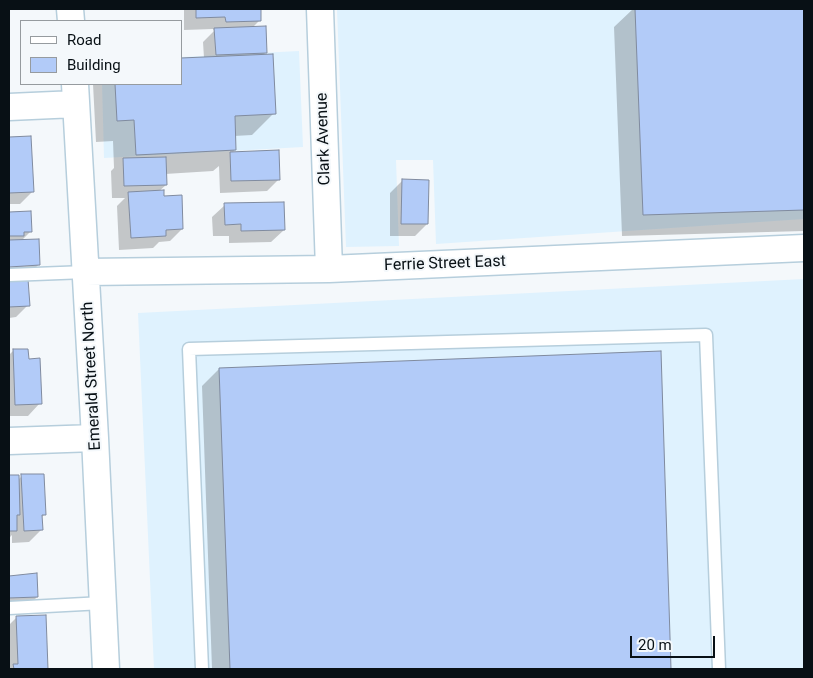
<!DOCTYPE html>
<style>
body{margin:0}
#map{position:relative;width:813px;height:678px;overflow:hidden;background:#f4f8fb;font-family:Roboto,sans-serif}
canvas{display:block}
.frame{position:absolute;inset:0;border:10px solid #081015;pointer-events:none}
.legend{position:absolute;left:20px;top:20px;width:162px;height:65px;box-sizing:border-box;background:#f4f8fb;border:1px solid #969b9f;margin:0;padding:6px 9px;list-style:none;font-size:15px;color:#081015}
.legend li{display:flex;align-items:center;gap:10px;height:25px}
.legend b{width:25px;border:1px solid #969b9f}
.scale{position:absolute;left:630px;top:636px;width:85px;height:22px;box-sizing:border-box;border:2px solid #081015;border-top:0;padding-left:6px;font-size:15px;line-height:18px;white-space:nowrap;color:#081015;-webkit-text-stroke:4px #f4f8fb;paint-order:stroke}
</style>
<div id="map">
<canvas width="813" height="678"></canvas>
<div class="frame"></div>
<ul class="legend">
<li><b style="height:6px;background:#fff"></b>Road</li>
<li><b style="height:14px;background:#b2cbf8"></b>Building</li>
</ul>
<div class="scale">20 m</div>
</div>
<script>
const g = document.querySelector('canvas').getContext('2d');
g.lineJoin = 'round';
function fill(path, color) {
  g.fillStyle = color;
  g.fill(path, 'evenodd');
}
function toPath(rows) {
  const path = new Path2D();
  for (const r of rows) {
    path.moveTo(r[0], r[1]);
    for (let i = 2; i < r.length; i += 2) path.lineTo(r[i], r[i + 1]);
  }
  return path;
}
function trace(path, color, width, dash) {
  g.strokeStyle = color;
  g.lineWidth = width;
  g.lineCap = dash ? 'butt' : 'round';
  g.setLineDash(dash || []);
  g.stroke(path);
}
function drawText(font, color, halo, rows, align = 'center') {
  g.font = font + ' Roboto,sans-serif';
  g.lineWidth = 4;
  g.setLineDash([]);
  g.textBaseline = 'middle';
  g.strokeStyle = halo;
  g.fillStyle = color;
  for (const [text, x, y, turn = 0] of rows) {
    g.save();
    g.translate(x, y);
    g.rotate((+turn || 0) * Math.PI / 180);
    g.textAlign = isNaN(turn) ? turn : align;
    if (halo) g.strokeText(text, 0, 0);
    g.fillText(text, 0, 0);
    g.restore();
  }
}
fill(toPath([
 [337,9,804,9,804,219,436,244,433,160,396,160,399,246,346,247],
 [299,51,303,147,104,158,102,84,181,84,181,57],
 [804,279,804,669,154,669,138,313]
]), '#dff2fe');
fill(toPath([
 [185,9,260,9,260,20,252,28,266,52,263,55,274,113,252,135,234,136,235,150,232,153,279,179,267,191,220,193,219,166,213,171,165,174,166,185,158,192,163,197,182,229,170,241,159,242,153,248,119,250,117,206,125,198,112,198,111,171,114,168,113,141,96,142,93,84,181,84,204,58,203,42,214,31,213,29,184,30,184,10],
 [633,9,804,9,804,231,622,236,614,27],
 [9,138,30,138,32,192,20,204,9,204],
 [402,181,427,224,415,236,390,236,390,193],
 [225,205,284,230,271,242,229,243,229,236,213,236,212,217],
 [30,212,31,231,21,241,39,264,27,277,9,278,9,213],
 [27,280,28,305,16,317,9,318,9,281],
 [13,351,28,360,40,403,28,416,9,416,9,355],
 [660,352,669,669,212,669,202,386,219,369],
 [9,476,18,476,18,480,22,476,45,514,41,518,41,530,29,542,12,543,12,535,9,538],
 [36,574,37,597,25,609,9,610,9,577],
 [45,616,47,669,9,669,9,625,17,617]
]), '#0003');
const building = toPath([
 [196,9,261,9,261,21,226,22,225,17,196,18,196,9],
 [635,9,804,9,804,210,643,215,635,9],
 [266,26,267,53,216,55,214,28,266,26],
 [273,54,276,114,235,116,236,150,136,155,134,120,117,121,115,84,181,84,181,58,273,54],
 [31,136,34,192,9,193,9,137,31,136],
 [279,150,280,180,231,181,230,152,279,150],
 [166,157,167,185,124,186,123,158,166,157],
 [402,179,429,180,428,224,401,224,402,179],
 [164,190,164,196,182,195,183,229,166,230,166,236,131,238,128,192,164,190],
 [284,202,285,230,241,231,241,224,225,225,224,203,284,202],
 [31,211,32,232,24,232,24,236,9,236,9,212,31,211],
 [39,239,40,265,9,267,9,240,39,239],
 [28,279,30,306,9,307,9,280,28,279],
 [13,349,28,349,29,359,40,358,42,404,15,405,13,349],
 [661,351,671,669,230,669,219,368,661,351],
 [21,474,44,474,46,515,42,515,43,530,24,531,21,474],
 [9,475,19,475,20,515,17,515,17,531,9,531,9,475],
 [37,573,38,597,9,598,9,576,37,573],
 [46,615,48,669,14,669,13,664,18,664,16,616,46,615]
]);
fill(building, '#b2cbf8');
trace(building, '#808b9f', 1);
const service = toPath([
 [9,275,86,272],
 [9,608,103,603],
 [202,669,189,349,706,335,719,669]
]);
const minor = toPath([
 [70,9,71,21],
 [320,9,329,269],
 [75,84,95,438,106,669],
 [9,107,76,104],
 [86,272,329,269,804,248],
 [9,441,95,438]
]);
trace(service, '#b6cedc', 15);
trace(minor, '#b6cedc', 29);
trace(service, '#fff', 12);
trace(minor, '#fff', 26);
drawText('16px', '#081015', '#f4f8fb', [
 ["Clark Avenue",324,139,-92],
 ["Ferrie Street East",445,264,-2],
 ["Emerald Street North",92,376,-93]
]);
</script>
